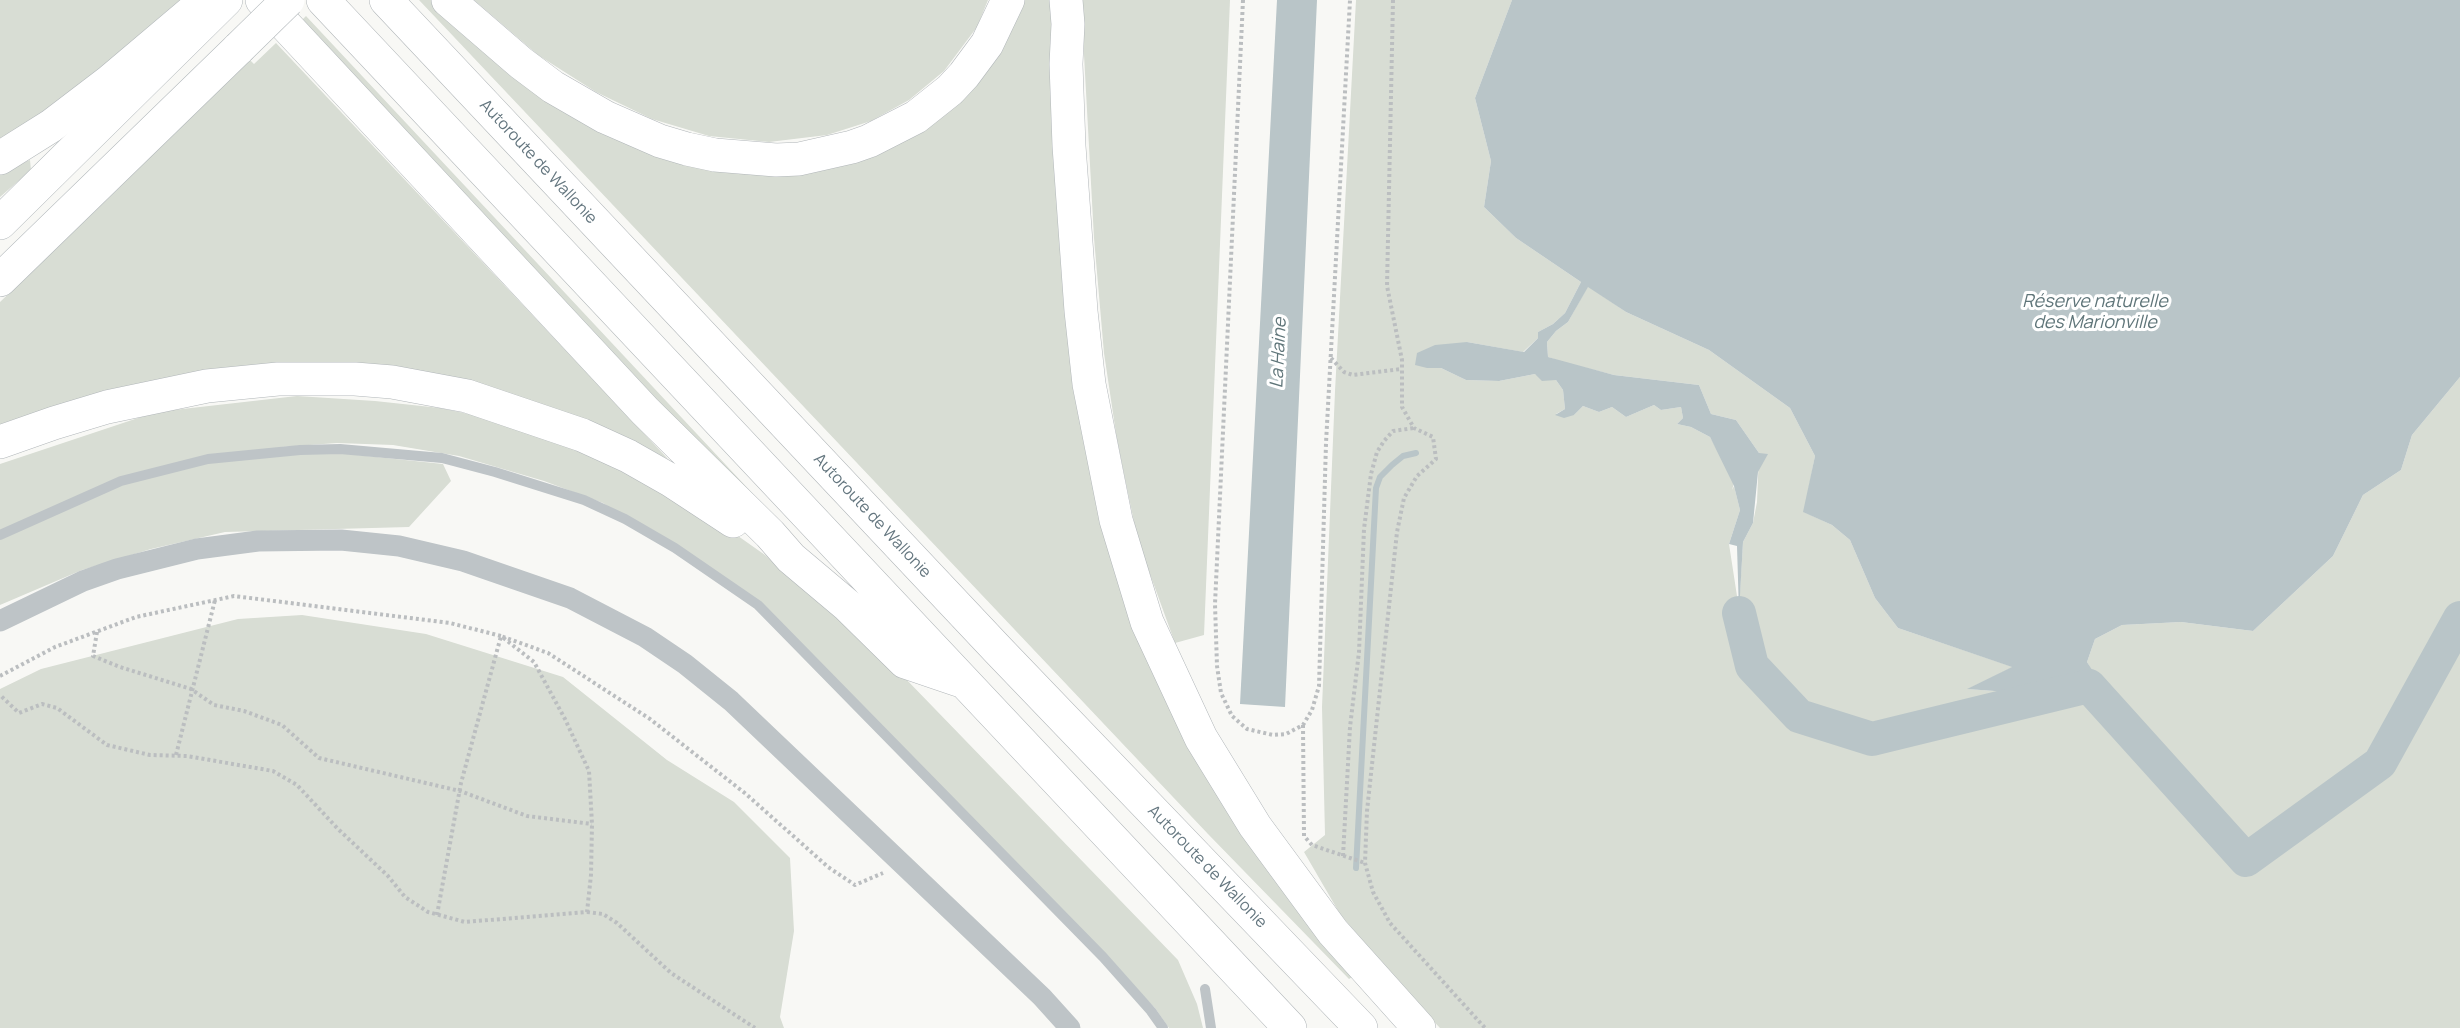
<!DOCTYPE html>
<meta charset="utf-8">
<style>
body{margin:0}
canvas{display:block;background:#f8f8f5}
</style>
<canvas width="2460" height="1028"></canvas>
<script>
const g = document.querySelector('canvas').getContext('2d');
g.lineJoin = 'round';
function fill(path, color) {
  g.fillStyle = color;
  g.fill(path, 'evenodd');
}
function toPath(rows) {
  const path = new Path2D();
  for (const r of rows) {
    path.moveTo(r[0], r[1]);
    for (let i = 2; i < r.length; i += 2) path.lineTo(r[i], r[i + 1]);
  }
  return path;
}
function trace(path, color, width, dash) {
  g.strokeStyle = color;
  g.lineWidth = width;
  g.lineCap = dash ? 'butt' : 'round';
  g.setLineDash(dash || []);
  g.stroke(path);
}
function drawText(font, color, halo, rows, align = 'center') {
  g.font = font + ' Manrope,sans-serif';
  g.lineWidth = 6;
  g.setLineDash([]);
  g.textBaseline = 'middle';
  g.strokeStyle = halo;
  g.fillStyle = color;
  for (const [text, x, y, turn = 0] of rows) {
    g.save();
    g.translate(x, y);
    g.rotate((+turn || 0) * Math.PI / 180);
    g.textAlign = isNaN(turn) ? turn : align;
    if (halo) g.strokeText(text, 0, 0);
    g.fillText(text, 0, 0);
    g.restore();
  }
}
fill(toPath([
 [0,0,184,0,88,79,21,129,0,140],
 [419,0,436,0,621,136,872,149,1016,0,1051,0,1062,193,1151,663,1357,974,1349,979,1208,834],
 [474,0,988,0,977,27,944,71,909,100,871,121,827,135,769,142,709,136,652,119,596,92,538,55],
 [1081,0,1230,0,1204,635,1175,643,1138,541,1117,440,1104,353,1094,238],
 [1356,0,1512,0,1475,98,1491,161,1484,207,1516,238,1581,282,1565,313,1553,324,1538,332,1538,338,1523,352,1467,342,1427,368,1441,368,1466,380,1499,381,1535,374,1556,380,1563,390,1565,409,1556,414,1574,415,1583,406,1599,412,1612,407,1626,417,1654,405,1661,410,1681,407,1683,418,1677,424,1691,427,1710,437,1716,448,1740,462,1732,490,1734,486,1740,510,1729,544,1739,609,1743,542,1753,523,1757,502,1759,453,1736,420,1711,414,1699,385,1614,375,1563,362,1548,357,1547,342,1556,331,1568,322,1588,286,1626,312,1709,350,1790,408,1815,456,1804,512,1832,525,1850,540,1875,598,1898,628,2013,667,1968,689,2048,695,2099,682,2087,662,2095,639,2122,625,2181,622,2253,631,2333,556,2363,495,2401,470,2412,435,2460,377,2460,1028,1440,1028,1400,985,1340,914,1304,852,1325,835,1322,707,1335,391],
 [306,16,798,542,785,536,298,24],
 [276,43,668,459,595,424,344,371,0,433,0,302,119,188,247,57,254,64],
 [30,160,31,170,0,197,0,171],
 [297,396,375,401,440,408,502,421,564,441,704,512,765,555,904,677,1178,960,1197,1004,1203,1028,1169,1028,1155,1008,784,627,603,503,544,481,459,456,393,445,337,443,281,447,443,464,451,481,409,527,225,532,151,549,82,570,0,605,0,464,156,412],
 [302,615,426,634,563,677,667,760,734,802,790,858,794,931,780,1017,784,1028,0,1028,0,689,41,669,238,619]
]), '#d8ddd4');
fill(toPath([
 [1277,0,1317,0,1285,707,1240,704],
 [1512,0,2460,0,2460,377,2412,435,2401,470,2363,495,2333,556,2253,631,2181,622,2122,625,2095,639,2087,662,2100,682,2050,695,1967,689,2012,667,1898,628,1875,598,1850,540,1832,525,1803,512,1815,456,1790,408,1709,350,1626,312,1588,287,1568,322,1556,331,1547,342,1548,357,1614,375,1699,385,1711,414,1736,420,1759,453,1768,454,1758,472,1753,523,1743,542,1739,613,1737,546,1729,544,1740,510,1734,486,1710,437,1691,427,1677,424,1683,418,1681,407,1661,410,1654,405,1626,417,1612,407,1599,412,1583,406,1574,415,1564,418,1555,415,1565,409,1563,390,1556,380,1542,381,1535,374,1499,381,1466,380,1441,368,1427,368,1415,365,1417,353,1435,345,1467,342,1524,352,1538,338,1538,332,1553,324,1565,313,1581,282,1516,238,1484,207,1491,161,1475,98]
]), '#b9c5c8');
trace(toPath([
 [1356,868,1376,488,1380,477,1392,465,1403,456,1416,453]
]), '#b9c5c8', 6);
trace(toPath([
 [1739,613,1752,666,1799,716,1872,739,2089,686,2246,860,2380,763,2460,618]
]), '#b9c5c8', 34);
const primary = toPath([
 [0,223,226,0],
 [0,280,239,48]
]);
const highway = toPath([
 [262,0,645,411,770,534,791,558,848,606,905,662,958,680],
 [323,0,1290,1028],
 [386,0,999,651,1361,1028],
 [448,0,521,63,553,87,605,117,660,141,687,149,715,155,776,160,799,159,852,147,869,141,916,117,950,90,964,75,987,44,1008,0],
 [1066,0,1068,24,1066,64,1069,146,1081,311,1089,384,1116,520,1147,622,1201,738,1255,826,1333,932,1419,1028],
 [0,158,51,126,110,81,206,0],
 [0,442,54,423,107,407,207,386,278,379,355,379,392,382,467,396,582,435,628,456,672,481,733,521]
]);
trace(primary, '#b2b8bb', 34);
trace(highway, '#b2b7ba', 34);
trace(toPath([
 [1243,0,1215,604,1217,666,1221,693,1232,716,1247,729,1273,735,1286,734,1303,725,1312,710,1319,686,1326,443,1350,0],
 [1393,0,1387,286,1402,360,1402,407,1414,428,1433,437,1436,459,1417,476,1404,498,1397,532,1367,811,1365,863,1373,892,1390,923,1485,1028],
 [1331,358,1344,372,1353,375,1401,369],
 [97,632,93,656,120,667,191,689,214,705,244,711,282,725,319,758,460,791,527,816,592,824],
 [0,676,55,647,136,617,234,596,450,623,501,636,534,662,565,719,589,771,592,824,591,875,587,912,465,922,428,912,405,897,388,876,338,829,297,785,273,771,187,756,150,755,107,745,57,708,42,704,19,713,0,695],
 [1303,725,1304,836,1312,845,1365,863],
 [176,755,215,600],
 [1343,856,1350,727,1359,652,1364,529,1371,474,1377,452,1384,441,1393,431,1414,428],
 [587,912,603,914,617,923,671,973,755,1028],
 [437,915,461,783,501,636,548,653,650,719,746,794,828,867,855,885,883,873]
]), '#bbbec0', 4, [3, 3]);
trace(toPath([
 [0,535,121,481,208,459,300,450,340,449,442,458,495,472,584,500,625,519,675,548,758,605,1103,957,1151,1011,1163,1028],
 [1205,989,1211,1028]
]), '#bec4c7', 10);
trace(toPath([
 [0,621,83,581,117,569,197,549,258,541,341,540,399,546,463,561,570,598,645,637,685,664,731,701,1042,997,1070,1028]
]), '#bec4c7', 21);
trace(primary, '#fff', 33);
trace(highway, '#fff', 33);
const primaryBridge = toPath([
 [239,48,288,0]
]);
trace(primaryBridge, '#b2b8bb', 34, []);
trace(primaryBridge, '#fff', 33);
drawText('16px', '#64767f', '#fff', [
 ["Autoroute de Wallonie",538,162,47],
 ["Autoroute de Wallonie",872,516,47],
 ["Autoroute de Wallonie",1207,867,46]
]);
drawText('italic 18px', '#5f7579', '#fff', [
 ["Réserve naturelle",2095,302],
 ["des Marionville",2095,323],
 ["La Haine",1279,353,-87]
]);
</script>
